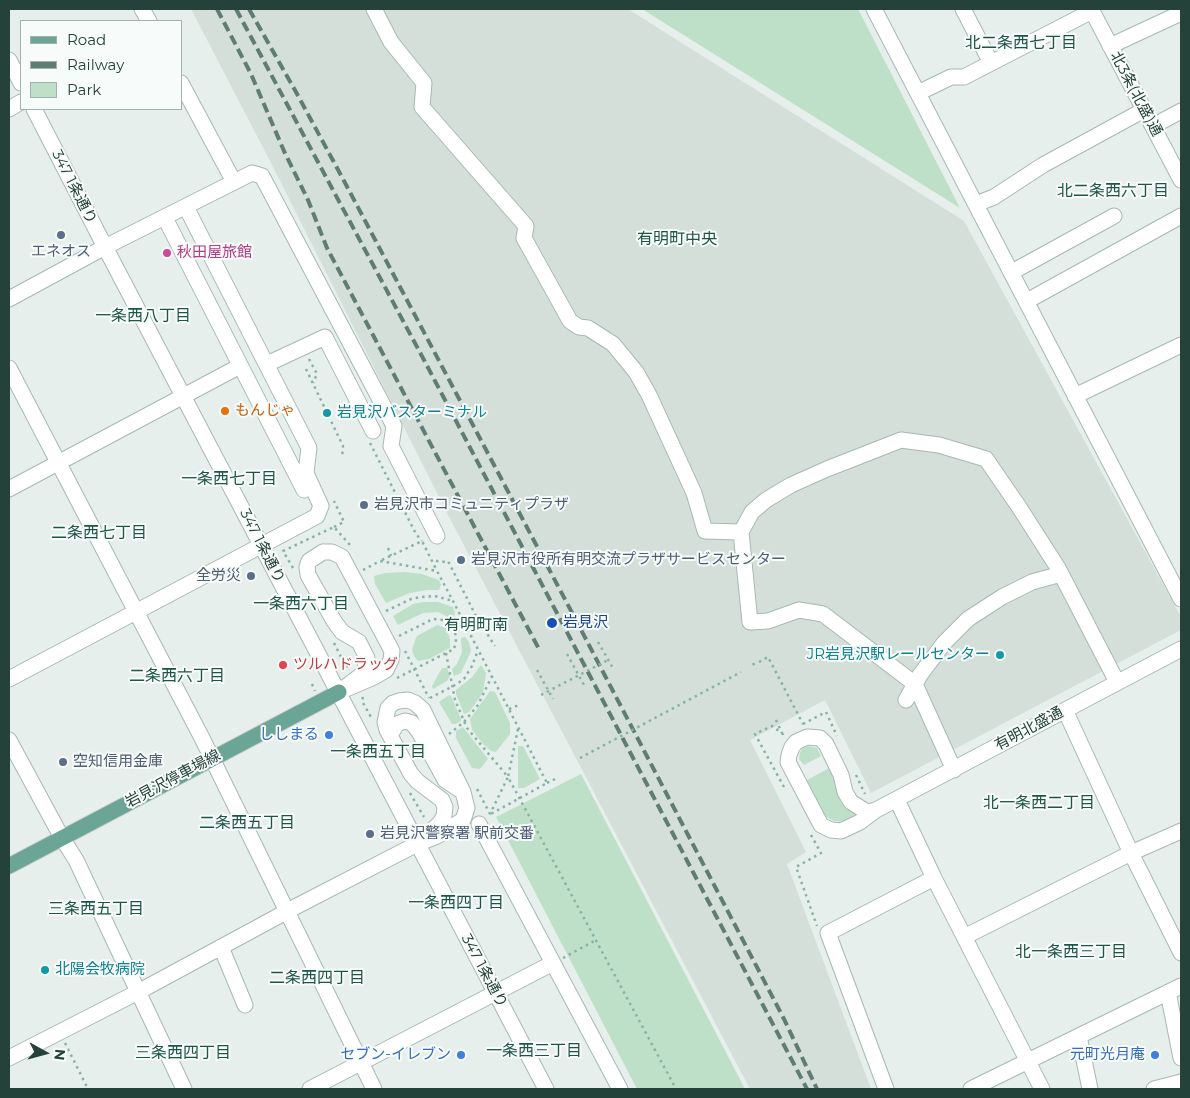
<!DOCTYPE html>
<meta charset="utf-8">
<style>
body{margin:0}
#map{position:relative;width:1190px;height:1098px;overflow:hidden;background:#e6efeb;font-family:Montserrat,sans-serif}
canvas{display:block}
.frame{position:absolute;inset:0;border:10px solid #24423a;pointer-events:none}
.legend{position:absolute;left:20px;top:20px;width:162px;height:90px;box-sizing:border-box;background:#f7fbf9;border:1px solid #a3b1ad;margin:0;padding:6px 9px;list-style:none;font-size:15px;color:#24423a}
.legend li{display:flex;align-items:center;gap:10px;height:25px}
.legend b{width:25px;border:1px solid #a3b1ad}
.north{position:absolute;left:20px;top:1028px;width:50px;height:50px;-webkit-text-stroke:4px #f7fbf9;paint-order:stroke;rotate:97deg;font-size:14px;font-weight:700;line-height:20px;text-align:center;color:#24423a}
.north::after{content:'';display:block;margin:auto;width:18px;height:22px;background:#24423a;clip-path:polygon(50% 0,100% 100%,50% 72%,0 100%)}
</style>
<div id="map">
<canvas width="1190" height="1098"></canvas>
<div class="frame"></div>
<ul class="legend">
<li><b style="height:6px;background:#6aa596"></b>Road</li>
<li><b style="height:6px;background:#5f7d75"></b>Railway</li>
<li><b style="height:14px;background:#bfe0c8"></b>Park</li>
</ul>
<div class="north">N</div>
</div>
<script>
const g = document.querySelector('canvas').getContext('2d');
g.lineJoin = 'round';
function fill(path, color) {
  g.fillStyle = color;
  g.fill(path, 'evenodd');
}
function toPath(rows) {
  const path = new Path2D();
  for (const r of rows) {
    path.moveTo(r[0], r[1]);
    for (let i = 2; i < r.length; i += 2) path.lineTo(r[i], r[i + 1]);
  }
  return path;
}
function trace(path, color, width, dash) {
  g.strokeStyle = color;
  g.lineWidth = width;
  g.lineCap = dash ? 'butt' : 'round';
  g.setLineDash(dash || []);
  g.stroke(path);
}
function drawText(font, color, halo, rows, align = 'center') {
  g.font = font + ' Montserrat,"Noto Sans JP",sans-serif';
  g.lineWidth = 4;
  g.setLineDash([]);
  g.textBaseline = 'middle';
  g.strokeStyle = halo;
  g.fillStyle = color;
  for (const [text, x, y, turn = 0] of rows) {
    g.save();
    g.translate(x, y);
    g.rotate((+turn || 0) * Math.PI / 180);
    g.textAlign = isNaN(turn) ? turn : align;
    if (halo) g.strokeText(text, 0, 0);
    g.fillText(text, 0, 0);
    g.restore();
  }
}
fill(toPath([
 [191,9,628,9,964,221,1181,617,1181,630,871,793,825,700,750,740,806,852,787,864,871,1089,750,1089,448,515,270,161]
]), '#d4dfda');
fill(toPath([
 [642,9,858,9,960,208],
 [404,572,422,574,439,580,441,585,439,590,427,590,410,593,386,603,375,584,374,576,385,573],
 [424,602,438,602,453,607,455,613,454,618,450,618,438,612,423,613,398,625,393,616,413,604],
 [437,625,446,628,450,639,450,648,429,659,418,661,414,656,412,650,415,640,417,636],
 [465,637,469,642,471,651,461,673,454,676,452,669,457,664,462,652,461,638],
 [481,665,486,673,483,693,469,712,464,714,456,694,456,690,472,677],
 [442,668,447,668,450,676,447,681,433,689,432,686],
 [490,691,495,692,510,723,510,734,496,752,491,751,484,745,472,730,470,719],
 [449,695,451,696,461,719,461,721,455,724,452,724,439,702],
 [463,727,488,759,480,769,472,768,456,738,456,731],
 [518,746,523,746,540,779,524,788,518,788],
 [808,746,817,748,821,756,804,765,799,759,800,753,802,749],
 [831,767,841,802,846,809,853,812,855,815,854,818,845,822,834,821,825,816,807,780],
 [581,774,745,1089,637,1089,496,817]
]), '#bfe0c8');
const minor = toPath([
 [142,9,149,21],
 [374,9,391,42,424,83,422,107,526,226,524,238,570,321,579,327,588,328,613,344,636,372,649,395,694,493,705,531,741,532,752,512,766,500,791,485,827,469,901,440,939,445,986,459,1019,507,1058,568,1117,682],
 [874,9,1181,599],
 [963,9,991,63],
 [1091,9,1181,180],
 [1110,46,1181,13],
 [9,60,21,83],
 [181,83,234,182],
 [918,93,951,77,964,77,1092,11],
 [9,109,21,102],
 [34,109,105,247,546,1089],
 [1153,126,1181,111],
 [976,204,994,197,1043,165,1144,110],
 [165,218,304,490],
 [1012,272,1114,216],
 [9,299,105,247,252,173,262,176,394,426,391,446,437,536],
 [1027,301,1181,216],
 [267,364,325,337,373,431],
 [9,368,203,740,374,1089],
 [1075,396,1181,345],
 [9,489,240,366],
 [741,532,750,622,768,621,799,610,823,614,915,684,954,770],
 [323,552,332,552,342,557,392,651,391,660,386,670,374,677,339,692,364,673,367,658,359,642,342,632,334,621,308,575,307,567,309,561,323,552],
 [9,679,317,516,321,506,306,473,309,448,186,207],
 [906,700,920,675,944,643,968,619,1002,597,1032,582,1061,574],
 [1065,710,1131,853,1181,953],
 [390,735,397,724,405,721,412,723,419,732,445,780,460,790],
 [9,740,62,838,76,860,184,1089],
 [897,800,934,878,1042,1089],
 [876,810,867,812,851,802,845,792,841,775,826,744,820,738,807,737,796,742,792,747,789,755,788,762,821,825,831,830,841,831,860,822,876,810,1181,649],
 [479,824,620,1089],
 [964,937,1131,853,1181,831],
 [221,947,245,1005],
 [1168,992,1181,1058],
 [1079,1036,1090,1089],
 [9,1058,138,992,297,906,417,844,437,836,463,820,467,808,463,792,423,710,415,703,408,700,399,701,393,703,388,708,385,722,387,730,411,774,417,781,442,800,445,807,444,816,440,823,417,844],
 [310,1089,553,963],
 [886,1089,828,933,934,878],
 [971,1089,1181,986],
 [1154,1089,1181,1082]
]);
const major = toPath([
 [9,866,339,692]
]);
trace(minor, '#a8b8b2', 17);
trace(major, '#c2cac8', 17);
trace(toPath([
 [309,359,317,374,313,383],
 [306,369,343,446,342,458],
 [370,443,416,534,422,541],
 [334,527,344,522,334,501],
 [388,548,391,556],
 [382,560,422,541,437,571],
 [293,568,283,551,334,527,350,545],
 [363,570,380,561,437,571,453,601,547,783,489,815],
 [386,611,411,599,421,597,435,596,453,601],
 [477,618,495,646],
 [483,629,489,626],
 [399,636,433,619,443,620,455,630],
 [598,642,613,668],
 [334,643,345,665,350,668],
 [405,651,429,698],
 [446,653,455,700,467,728,508,777,490,814],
 [567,654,584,685],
 [759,662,768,657,803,724],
 [753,663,756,669],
 [537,670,553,699],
 [397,678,454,649,456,642,455,630,477,618,448,561,442,562,432,560],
 [312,684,315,691],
 [363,697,362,701,372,719],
 [430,698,457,684,464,679,472,666,478,650],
 [509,709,521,704],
 [776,720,782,733],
 [803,724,826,712,837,736],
 [518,729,508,777,676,1089],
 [449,734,464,722,478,705,492,676],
 [856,775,865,794],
 [547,783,555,779],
 [784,787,755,734,772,726,783,734,785,733],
 [477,789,490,814],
 [410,793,424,817],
 [811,835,821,853,796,867,817,926],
 [563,958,596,940],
 [65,1043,88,1089]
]), '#86b3a5', 2.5, [2.5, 4]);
trace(minor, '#fff', 15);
trace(major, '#6aa596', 15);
trace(toPath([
 [217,9,251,74,284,151,308,200,327,248,539,649],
 [236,9,424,360,807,1089],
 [249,9,296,92,343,179,578,624,784,1019,817,1089]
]), '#5f7d75', 4, [10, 5]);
trace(toPath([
 [541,695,608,660],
 [580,758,741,672]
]), '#86b3a5', 2.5, [2.5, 4]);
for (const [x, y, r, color] of [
 [61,235,5,"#5c6f8a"],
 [167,253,5,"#d1479c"],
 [225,411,5,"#e8710a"],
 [327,413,5,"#0f9aa8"],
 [364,505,5,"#5c6f8a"],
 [461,560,5,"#5c6f8a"],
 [251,576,5,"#5c6f8a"],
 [552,623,6,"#1a4fb4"],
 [1000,655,5,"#0f9aa8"],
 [283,665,5,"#e0444e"],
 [329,735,5,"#3f7fe0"],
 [63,762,5,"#5c6f8a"],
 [370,834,5,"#5c6f8a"],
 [45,970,5,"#0f9aa8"],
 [461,1055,5,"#3f7fe0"],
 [1155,1055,5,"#3f7fe0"]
]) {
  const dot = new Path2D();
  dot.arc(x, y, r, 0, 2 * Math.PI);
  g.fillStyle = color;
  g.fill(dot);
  trace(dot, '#f7fbf9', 2);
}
drawText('15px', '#24423a', '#f7fbf9', [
 ["北3条(北盛)通",1136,94,62],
 ["347 1条通り",74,187,63],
 ["347 1条通り",262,546,63],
 ["有明北盛通",1029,729,-28],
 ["岩見沢停車場線",173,779,-28],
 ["347 1条通り",484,971,62]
]);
drawText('15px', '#4e5e75', '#f7fbf9', [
 ["エネオス",61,252,"center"],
 ["岩見沢市コミュニティプラザ",374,505],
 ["岩見沢市役所有明交流プラザサービスセンター",471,560],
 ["全労災",241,576,"right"],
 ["空知信用金庫",73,762],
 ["岩見沢警察署 駅前交番",380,834]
], 'left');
drawText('15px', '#b23c85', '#f7fbf9', [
 ["秋田屋旅館",177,253]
], 'left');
drawText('15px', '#c56008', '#f7fbf9', [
 ["もんじゃ",235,411]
], 'left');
drawText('15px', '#0d838f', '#f7fbf9', [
 ["岩見沢バスターミナル",337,413],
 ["JR岩見沢駅レールセンター",990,655,"right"],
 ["北陽会牧病院",55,970]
], 'left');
drawText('15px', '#164399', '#f7fbf9', [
 ["岩見沢",563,623]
], 'left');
drawText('15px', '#be3a42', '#f7fbf9', [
 ["ツルハドラッグ",293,665]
], 'left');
drawText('15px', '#366cbe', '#f7fbf9', [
 ["ししまる",319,735],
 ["セブン-イレブン",451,1055],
 ["元町光月庵",1145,1055]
], 'right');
drawText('16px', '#1f5548', '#f7fbf9', [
 ["北二条西七丁目",1021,43],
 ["北二条西六丁目",1113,191],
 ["有明町中央",677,239],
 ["一条西八丁目",143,316],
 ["一条西七丁目",229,479],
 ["二条西七丁目",99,533],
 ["一条西六丁目",301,604],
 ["有明町南",476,625],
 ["二条西六丁目",177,676],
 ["一条西五丁目",378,752],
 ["北一条西二丁目",1039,803],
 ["二条西五丁目",247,823],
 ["一条西四丁目",456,903],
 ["三条西五丁目",96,909],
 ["北一条西三丁目",1071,952],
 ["二条西四丁目",317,978],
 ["一条西三丁目",534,1051],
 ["三条西四丁目",183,1053]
]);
</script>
